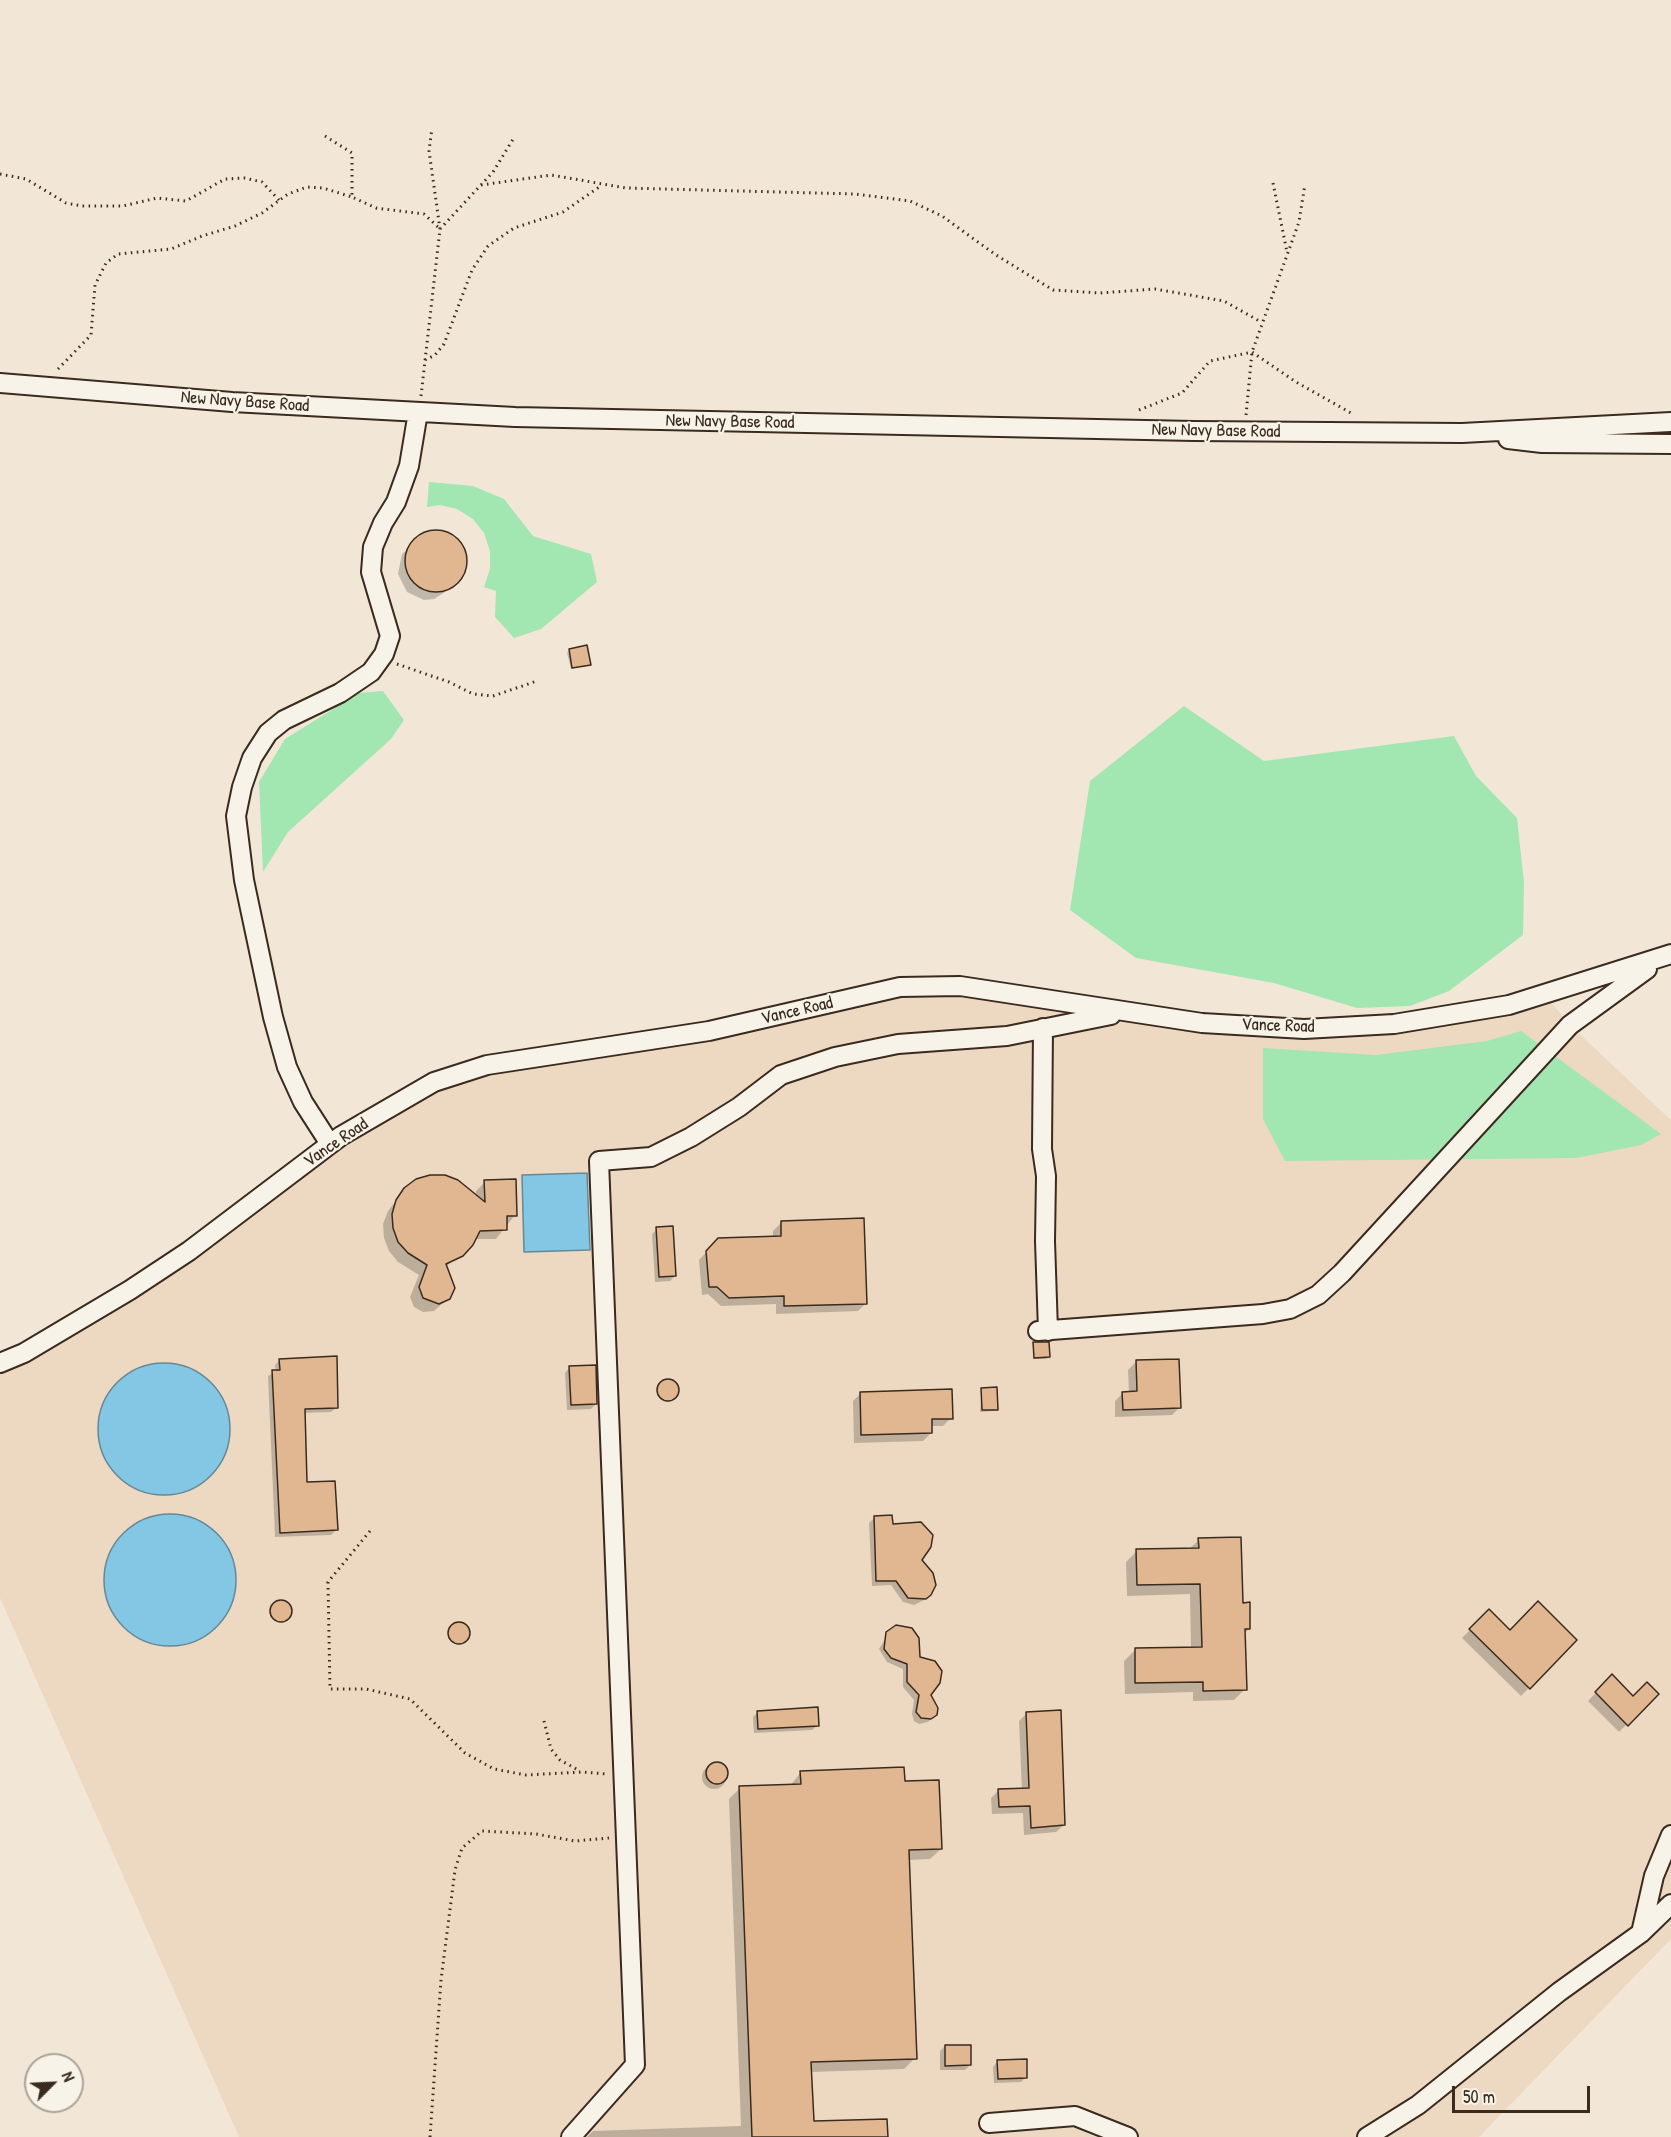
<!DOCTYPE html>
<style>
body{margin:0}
#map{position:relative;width:1671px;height:2137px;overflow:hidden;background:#f2e7d7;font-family:"Patrick Hand",sans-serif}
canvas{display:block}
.north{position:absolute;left:24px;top:2053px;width:60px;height:60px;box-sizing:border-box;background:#f7f3e8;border:2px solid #aca397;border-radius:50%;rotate:66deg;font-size:16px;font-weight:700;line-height:24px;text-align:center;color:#3b2a1e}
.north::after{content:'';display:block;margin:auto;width:21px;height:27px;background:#3b2a1e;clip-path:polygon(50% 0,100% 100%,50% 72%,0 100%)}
.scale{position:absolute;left:1452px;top:2086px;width:138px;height:27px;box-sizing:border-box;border:3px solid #3b2a1e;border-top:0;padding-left:8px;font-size:18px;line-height:21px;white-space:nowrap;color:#3b2a1e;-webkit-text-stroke:4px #f7f3e8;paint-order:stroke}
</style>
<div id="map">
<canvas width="1671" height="2137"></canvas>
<div class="north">N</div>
<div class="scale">50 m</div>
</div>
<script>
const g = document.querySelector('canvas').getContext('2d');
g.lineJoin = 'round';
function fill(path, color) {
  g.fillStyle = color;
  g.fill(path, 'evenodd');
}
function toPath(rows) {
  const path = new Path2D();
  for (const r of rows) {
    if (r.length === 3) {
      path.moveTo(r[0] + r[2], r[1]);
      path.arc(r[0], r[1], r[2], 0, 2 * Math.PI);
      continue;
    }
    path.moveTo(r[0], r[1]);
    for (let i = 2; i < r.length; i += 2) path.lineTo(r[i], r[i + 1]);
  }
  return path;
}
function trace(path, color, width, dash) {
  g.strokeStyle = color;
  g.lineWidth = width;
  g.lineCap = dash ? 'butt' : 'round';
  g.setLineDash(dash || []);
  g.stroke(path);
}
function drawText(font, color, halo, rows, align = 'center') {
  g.font = font + ' "Patrick Hand",sans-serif';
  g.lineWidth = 4.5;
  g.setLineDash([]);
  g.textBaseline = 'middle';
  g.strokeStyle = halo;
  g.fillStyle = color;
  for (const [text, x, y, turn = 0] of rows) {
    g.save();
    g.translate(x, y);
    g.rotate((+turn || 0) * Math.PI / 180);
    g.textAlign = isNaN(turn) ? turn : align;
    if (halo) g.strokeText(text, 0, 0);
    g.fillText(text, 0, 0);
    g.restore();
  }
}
fill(toPath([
 [900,987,1304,1029,1545,995,1570,1025,1671,1120,1671,1939,1479,2137,239,2137,0,1598,0,1363,24,1353,434,1082]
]), '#edd9c2');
fill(toPath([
 [429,482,473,486,504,499,533,536,591,554,597,582,541,629,514,638,495,617,496,591,484,587,490,569,490,551,484,533,473,519,457,509,440,505,427,507],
 [383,691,404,720,391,739,288,832,263,872,259,782,285,739,359,693],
 [1184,706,1264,761,1454,736,1476,776,1517,818,1524,883,1523,935,1449,991,1410,1006,1357,1008,1274,983,1136,958,1070,910,1090,781],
 [1521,1031,1661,1134,1641,1145,1576,1158,1285,1161,1263,1119,1263,1048,1376,1055,1487,1041]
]), '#a2e6b1');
const water = toPath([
 [587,1173,590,1250,524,1252,522,1175,587,1173],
 [164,1429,66],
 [170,1580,66]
]);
fill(water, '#83c7e4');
trace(water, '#668895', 1.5);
fill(toPath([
 [426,533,446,533,455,537,465,553,466,563,459,581,450,589,434,599,424,600,407,592,398,574,402,554],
 [569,650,589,664,571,669,567,653],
 [485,1182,515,1215,496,1239,474,1239,446,1267,444,1302,434,1311,423,1312,414,1307,410,1297,419,1275,398,1262,389,1251,384,1238,383,1224,388,1211,405,1189,476,1197,476,1191],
 [781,1223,866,1303,858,1311,776,1314,776,1304,721,1306,708,1294,702,1295,699,1260,719,1239,773,1237,773,1231],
 [657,1229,675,1276,670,1281,655,1282,652,1234],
 [1034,1344,1049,1357,1046,1359,1033,1359],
 [280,1360,336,1408,331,1412,303,1413,306,1484,336,1530,331,1535,275,1537,268,1376,276,1372,275,1365],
 [1136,1362,1180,1407,1172,1415,1115,1417,1115,1401,1123,1393,1129,1393,1128,1370],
 [570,1367,596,1404,591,1409,567,1410,565,1373],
 [667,1392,10],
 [982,1389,996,1409,994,1411,980,1412],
 [861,1393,951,1418,943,1426,931,1426,931,1433,923,1441,854,1443,853,1401],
 [874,1518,891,1526,920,1561,929,1595,924,1600,914,1605,903,1602,891,1585,872,1586,869,1523],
 [1199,1540,1241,1604,1249,1629,1244,1634,1245,1689,1234,1700,1193,1701,1193,1692,1125,1694,1124,1661,1135,1650,1191,1649,1190,1594,1127,1596,1126,1562,1137,1551,1189,1549],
 [280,1612,10],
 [1489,1611,1510,1632,1575,1640,1521,1696,1462,1638],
 [458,1634,10],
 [907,1627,917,1639,919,1658,933,1717,928,1722,919,1724,914,1721,912,1714,914,1700,903,1687,903,1669,887,1662,879,1649,891,1629],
 [1612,1676,1633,1698,1657,1694,1619,1732,1588,1701],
 [758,1712,818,1725,812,1730,754,1733,753,1717],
 [1026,1714,1064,1825,1056,1832,1024,1835,1023,1813,992,1814,991,1798,998,1791,1022,1790,1019,1721],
 [714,1777,12],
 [801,1772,903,1783,941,1849,930,1859,908,1860,915,2058,904,2069,810,2072,812,2123,886,2137,587,2137,593,2131,741,2126,729,1799,740,1788,790,1786],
 [945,2046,970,2065,965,2070,940,2070,940,2051],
 [998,2061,1026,2077,1021,2082,994,2083,993,2067]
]), '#0003');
const building = toPath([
 [436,561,31],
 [587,645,591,665,572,668,569,649,587,645],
 [430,1175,445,1175,458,1180,485,1202,484,1180,516,1179,517,1216,507,1216,507,1230,480,1231,473,1245,463,1256,446,1264,455,1288,450,1299,439,1304,423,1298,419,1287,427,1265,408,1253,398,1242,393,1228,392,1214,396,1200,404,1188,416,1179,430,1175],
 [864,1218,867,1304,784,1306,784,1296,729,1298,717,1287,709,1287,706,1251,718,1238,781,1236,781,1221,864,1218],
 [673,1226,676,1276,659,1277,656,1227,673,1226],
 [1033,1342,1049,1342,1050,1357,1034,1358,1033,1342],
 [337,1356,338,1408,305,1409,307,1482,335,1481,338,1530,280,1533,272,1370,280,1370,279,1359,337,1356],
 [1179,1359,1181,1408,1123,1410,1122,1392,1137,1391,1136,1360,1179,1359],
 [596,1365,597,1404,571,1405,569,1366,596,1365],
 [668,1390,11],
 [997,1387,998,1410,982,1410,981,1388,997,1387],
 [952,1389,953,1419,932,1419,932,1433,861,1435,860,1392,952,1389],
 [892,1515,893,1524,921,1522,933,1535,931,1547,922,1560,933,1573,936,1585,931,1595,926,1599,908,1598,896,1581,876,1581,874,1516,892,1515],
 [1241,1537,1243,1603,1250,1602,1250,1629,1245,1629,1247,1690,1203,1691,1203,1682,1135,1683,1135,1648,1202,1647,1200,1584,1137,1585,1136,1549,1199,1548,1198,1538,1241,1537],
 [281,1611,11],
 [1538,1601,1577,1640,1530,1689,1469,1629,1489,1609,1510,1630,1538,1601],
 [459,1633,11],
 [896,1625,912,1628,919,1638,920,1657,935,1661,942,1671,940,1683,931,1695,938,1708,937,1715,931,1719,921,1718,916,1712,919,1695,907,1682,907,1664,891,1658,884,1649,886,1632,896,1625],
 [1612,1674,1633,1696,1647,1682,1659,1694,1628,1726,1595,1692,1612,1674],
 [818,1707,819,1726,758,1729,757,1711,818,1707],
 [1061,1710,1065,1825,1031,1828,1030,1806,999,1807,998,1789,1029,1788,1026,1712,1061,1710],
 [717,1773,11],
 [904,1767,905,1781,939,1780,942,1849,909,1850,917,2059,811,2062,814,2121,887,2119,888,2137,752,2137,739,1786,801,1784,800,1771,904,1767],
 [945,2045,971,2045,971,2065,945,2066,945,2045],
 [1027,2059,1027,2078,998,2079,997,2060,1027,2059]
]);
fill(building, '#e0b791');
trace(building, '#3b2a1e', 1.5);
const minor = toPath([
 [0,383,232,402,515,417,1194,431,1462,433,1671,422],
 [1508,439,1542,443,1671,444],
 [1043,1028,1042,1149,1046,1176,1045,1241,1048,1331],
 [330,1144,303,1102,287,1067,273,1017,244,880,236,816,242,787,252,758,268,733,284,720,340,693,371,672,384,654,390,636,371,572,373,547,383,523,396,502,409,466,418,412],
 [1038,1331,1263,1314,1290,1309,1318,1295,1342,1273,1570,1025,1647,969],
 [0,1363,24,1353,130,1290,189,1251,341,1136,434,1082,487,1065,709,1031,900,987,960,986,1202,1023,1304,1029,1394,1024,1509,1005,1671,954],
 [1641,1933,1654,1876,1671,1835],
 [989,2123,1075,2116,1128,2137],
 [571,2137,635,2065,599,1161,651,1157,691,1137,739,1107,781,1075,835,1057,898,1044,1007,1036,1111,1015],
 [1367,2137,1418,2105,1559,1992,1641,1933,1671,1904]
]);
trace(minor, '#3b2a1e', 22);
trace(toPath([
 [325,136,352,153,352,197,376,208,424,214,438,227],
 [0,174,26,179,66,203,82,206,123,206,157,198,186,201,225,179,244,178,262,182,279,200],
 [1273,183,1287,252],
 [481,185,551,175,626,188,855,194,910,201,942,216,996,255,1053,290,1100,293,1155,289,1224,301,1261,322],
 [440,229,493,172,515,136],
 [425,360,435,355,444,344,472,270,488,246,514,228,563,212,602,185],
 [58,369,91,335,95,285,106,263,118,254,171,249,202,236,235,226,262,213,288,194,307,187,323,188,352,197],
 [421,396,440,229,429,151,432,128],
 [1139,410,1182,393,1210,361,1252,352,1296,382,1351,413],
 [1246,415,1252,352,1299,222,1305,184],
 [397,664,449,682,473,694,493,696,537,681],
 [370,1531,328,1582,330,1689,366,1689,410,1699,465,1753,494,1769,526,1775,582,1772,606,1774],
 [544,1721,551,1749,560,1760,580,1771],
 [430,2137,441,1980,455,1870,462,1848,482,1831,536,1834,575,1841,609,1838]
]), '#3b2a1e', 3, [1.5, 4.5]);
trace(minor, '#f7f3e8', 18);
drawText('18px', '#3b2a1e', '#f7f3e8', [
 ["New Navy Base Road",245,402,4],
 ["New Navy Base Road",730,422,1],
 ["New Navy Base Road",1216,431,1],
 ["Vance Road",797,1011,-13],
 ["Vance Road",1278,1026,2],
 ["Vance Road",336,1143,-34]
]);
</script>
